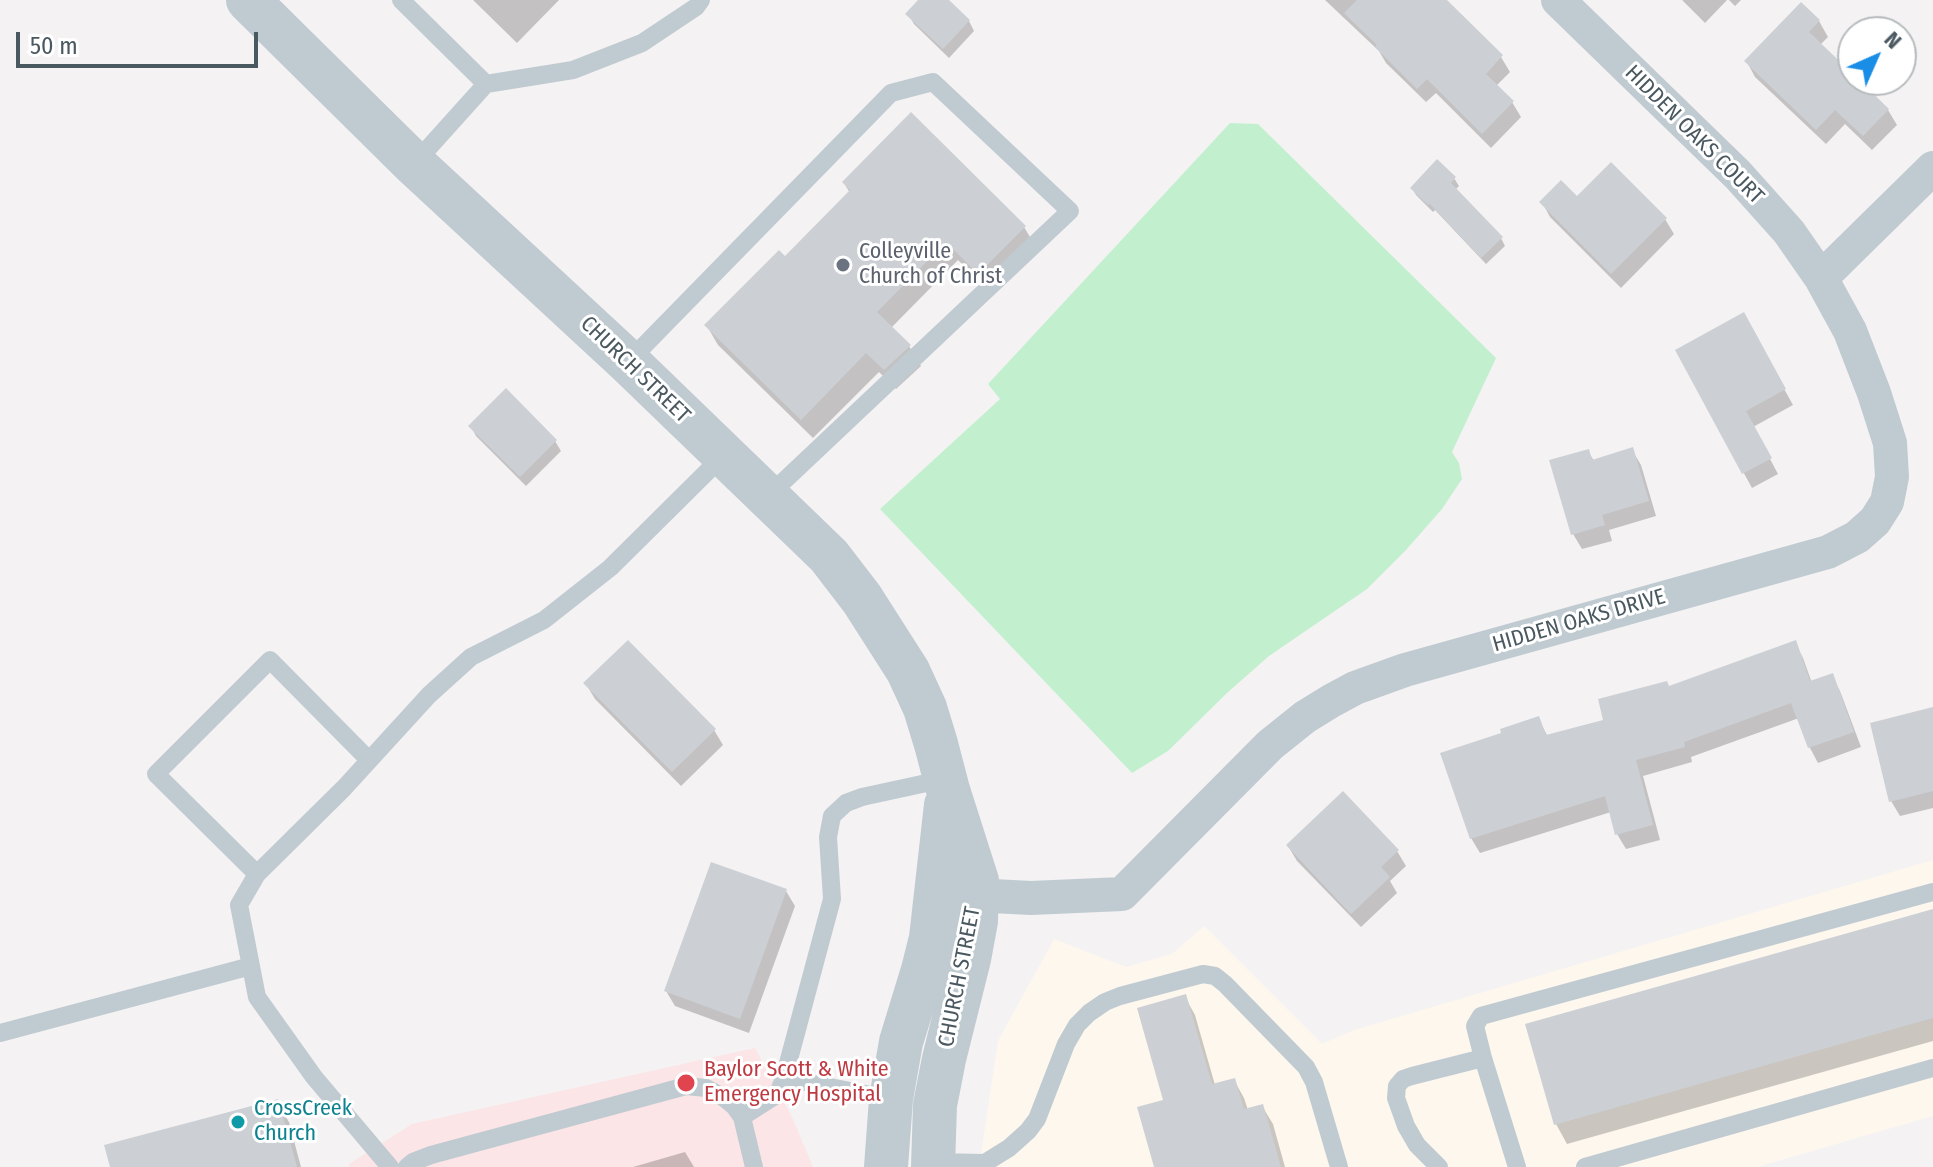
<!DOCTYPE html>
<style>
body{margin:0}
#map{position:relative;width:1933px;height:1167px;overflow:hidden;background:#f4f2f3;font-family:"Fira Sans Condensed",sans-serif}
canvas{display:block}
.north{position:absolute;left:1837px;top:16px;width:80px;height:80px;box-sizing:border-box;background:#fff;border:2px solid #b7bcbf;border-radius:50%;rotate:45deg;font-size:22px;font-weight:700;line-height:32px;text-align:center;color:#4a5860}
.north::after{content:'';display:block;margin:auto;width:28px;height:36px;background:#1a8ee6;clip-path:polygon(50% 0,100% 100%,50% 72%,0 100%)}
.scale{position:absolute;left:16px;top:32px;width:242px;height:36px;box-sizing:border-box;border:4px solid #4a5860;border-top:0;padding-left:10px;font-size:24px;line-height:28px;white-space:nowrap;color:#4a5860;-webkit-text-stroke:6px #fff;paint-order:stroke}
</style>
<div id="map">
<canvas width="1933" height="1167"></canvas>
<div class="north">N</div>
<div class="scale">50 m</div>
</div>
<script>
const g = document.querySelector('canvas').getContext('2d');
g.lineJoin = 'round';
function fill(path, color) {
  g.fillStyle = color;
  g.fill(path, 'evenodd');
}
function toPath(rows) {
  const path = new Path2D();
  for (const r of rows) {
    path.moveTo(r[0], r[1]);
    for (let i = 2; i < r.length; i += 2) path.lineTo(r[i], r[i + 1]);
  }
  return path;
}
function trace(path, color, width, dash) {
  g.strokeStyle = color;
  g.lineWidth = width;
  g.lineCap = dash ? 'butt' : 'round';
  g.setLineDash(dash || []);
  g.stroke(path);
}
function drawText(font, color, halo, rows, align = 'center') {
  g.font = font + ' "Fira Sans Condensed",sans-serif';
  g.lineWidth = 6;
  g.setLineDash([]);
  g.textBaseline = 'middle';
  g.strokeStyle = halo;
  g.fillStyle = color;
  for (const [text, x, y, turn = 0] of rows) {
    g.save();
    g.translate(x, y);
    g.rotate((+turn || 0) * Math.PI / 180);
    g.textAlign = isNaN(turn) ? turn : align;
    if (halo) g.strokeText(text, 0, 0);
    g.fillText(text, 0, 0);
    g.restore();
  }
}
fill(toPath([
 [1933,860,1933,1116,1757,1167,979,1167,998,1041,1054,939,1126,967,1172,954,1204,926,1322,1044,1354,1030]
]), '#fdf7ee');
fill(toPath([
 [755,1048,792,1117,813,1167,350,1167,349,1164,412,1124]
]), '#fce5e6');
fill(toPath([
 [1230,123,1258,124,1496,358,1452,452,1459,463,1462,479,1442,509,1406,550,1367,589,1269,656,1227,693,1168,751,1132,773,880,509,1000,399,988,384]
]), '#c2f0ce');
fill(toPath([
 [473,0,559,0,517,43],
 [921,0,946,0,969,21,974,31,949,58,914,24,908,14],
 [1325,0,1444,0,1501,57,1510,72,1496,86,1512,102,1521,117,1491,148,1436,93,1426,102,1386,63,1379,51],
 [1682,0,1727,0,1705,23],
 [1729,0,1741,0,1735,6],
 [1801,5,1819,21,1828,37,1820,45,1853,77,1853,80,1857,80,1888,110,1897,125,1872,150,1845,124,1826,144,1755,77,1747,62],
 [1454,178,1459,186,1455,190,1501,238,1505,246,1486,264,1435,210,1433,212,1416,195,1412,188],
 [844,183,1024,227,1036,247,991,293,958,260,891,328,909,346,921,366,896,389,879,372,813,438,718,345,707,326,785,259,850,193],
 [1577,198,1665,219,1674,234,1621,288,1550,217,1542,202],
 [1743,315,1793,405,1753,427,1778,474,1752,488,1677,351],
 [471,426,555,441,561,451,526,486,476,436],
 [1632,450,1641,465,1656,516,1609,530,1612,541,1582,549,1573,534,1588,451,1594,461],
 [1795,642,1803,658,1812,683,1832,676,1840,691,1861,747,1818,763,1810,748,1799,718,1691,757,1692,762,1643,776,1660,840,1626,849,1617,834,1611,812,1480,853,1471,838,1503,734,1538,718,1548,737,1606,722,1669,688],
 [586,684,714,730,723,745,681,786,595,699],
 [1933,710,1933,808,1900,816,1891,801],
 [1288,846,1397,851,1406,866,1390,881,1397,893,1361,927,1297,861],
 [786,891,795,906,749,1033,675,1006,666,991],
 [1933,911,1933,1041,1567,1144,1556,1124],
 [1185,997,1195,1015,1215,1085,1234,1080,1244,1098,1248,1110,1262,1106,1273,1124,1285,1167,1156,1167,1166,1102],
 [277,1102,289,1122,301,1167,112,1167],
 [685,1152,694,1167,633,1167]
]), '#0003');
fill(toPath([
 [918,0,949,0,970,20,943,49,905,14],
 [1357,0,1447,0,1503,55,1486,74,1514,101,1482,134,1427,79,1417,89,1375,47,1377,45,1344,13],
 [1801,2,1820,20,1809,32,1853,74,1853,80,1859,80,1889,109,1863,136,1835,110,1816,130,1744,61],
 [911,112,1026,226,978,274,946,242,877,312,911,345,884,370,866,353,801,420,704,325,779,250,785,256,850,190,842,182],
 [1437,159,1456,177,1451,183,1503,237,1481,258,1430,204,1428,205,1410,188],
 [1611,162,1667,218,1611,274,1539,202,1561,180,1577,196],
 [1744,312,1786,389,1746,411,1772,458,1742,474,1675,350],
 [506,388,557,440,520,477,468,426],
 [1633,447,1649,501,1602,515,1605,525,1571,535,1549,460,1589,449,1592,460],
 [628,640,716,729,672,772,583,683],
 [1796,640,1810,681,1833,673,1854,732,1808,748,1791,703,1684,742,1685,747,1636,760,1653,825,1615,835,1605,796,1470,839,1440,753,1501,733,1500,729,1539,716,1546,735,1603,720,1598,699,1667,681,1669,686],
 [1933,707,1933,791,1889,802,1870,723],
 [1343,791,1399,850,1381,867,1390,877,1351,914,1286,845],
 [711,862,787,889,740,1019,664,991],
 [1933,909,1933,1018,1554,1125,1525,1024],
 [1186,994,1212,1084,1235,1078,1244,1109,1263,1104,1281,1167,1154,1167,1137,1107,1163,1100,1137,1008],
 [278,1099,297,1167,110,1167,104,1145]
]), '#ccd0d4');
trace(toPath([
 [401,0,486,84,414,164],
 [486,84,573,70,642,43,696,7,701,0],
 [628,362,891,93,933,82,1070,211,768,496],
 [257,874,156,774,270,660,369,760],
 [0,1033,251,966],
 [1483,1058,1517,1167],
 [784,1078,891,1099],
 [742,1117,778,1094,784,1078,832,899,828,837,832,816,846,803,862,797,945,779],
 [932,1162,985,1163,986,1167],
 [985,1163,1009,1148,1028,1131,1037,1119,1066,1044,1077,1025,1089,1013,1105,1002,1120,996,1203,974,1215,976,1225,984,1306,1067,1314,1082,1339,1167],
 [390,1167,314,1077,257,997,239,905,257,874,344,788,429,695,471,657,544,620,610,568,724,455],
 [407,1167,413,1162,431,1155,686,1086,706,1088,723,1097,734,1106,742,1117,754,1167],
 [1439,1167,1417,1145,1406,1126,1396,1098,1397,1086,1403,1079,1412,1076,1483,1058,1475,1026,1481,1016,1933,892],
 [1585,1167,1933,1068]
]), '#c0cbd1', 18);
trace(toPath([
 [1821,278,1933,168],
 [954,894,1031,898,1122,894,1270,745,1305,717,1331,701,1355,688,1405,670,1828,552,1857,537,1875,521,1887,502,1892,477,1890,443,1874,393,1850,331,1821,278,1789,232,1738,175,1558,0]
]), '#c0cbd1', 34);
trace(toPath([
 [248,0,414,164,628,362,829,556,862,599,908,671,925,708,936,744,948,790,977,881,976,921,969,959,944,1059,935,1105,933,1167],
 [886,1167,891,1099,901,1042,923,970,931,938,946,805]
]), '#c0cbd1', 44);
for (const [x, y, r, color] of [
 [843,265,8,"#6b7280"],
 [686,1083,10,"#e0444e"],
 [238,1122,8,"#0f9aa8"]
]) {
  const dot = new Path2D();
  dot.arc(x, y, r, 0, 2 * Math.PI);
  g.fillStyle = color;
  g.fill(dot);
  trace(dot, '#fff', 3);
}
drawText('22px', '#4a5860', '#fff', [
 ["HIDDEN OAKS COURT",1694,135,45],
 ["CHURCH STREET",635,370,44],
 ["HIDDEN OAKS DRIVE",1579,621,-16],
 ["CHURCH STREET",960,977,-79]
]);
drawText('22px', '#5b616d', '#fff', [
 ["Colleyville",859,252],
 ["Church of Christ",859,277]
], 'left');
drawText('22px', '#be3a42', '#fff', [
 ["Baylor Scott & White",704,1070],
 ["Emergency Hospital",704,1095]
], 'left');
drawText('22px', '#0d838f', '#fff', [
 ["CrossCreek",254,1109],
 ["Church",254,1134]
], 'left');
</script>
